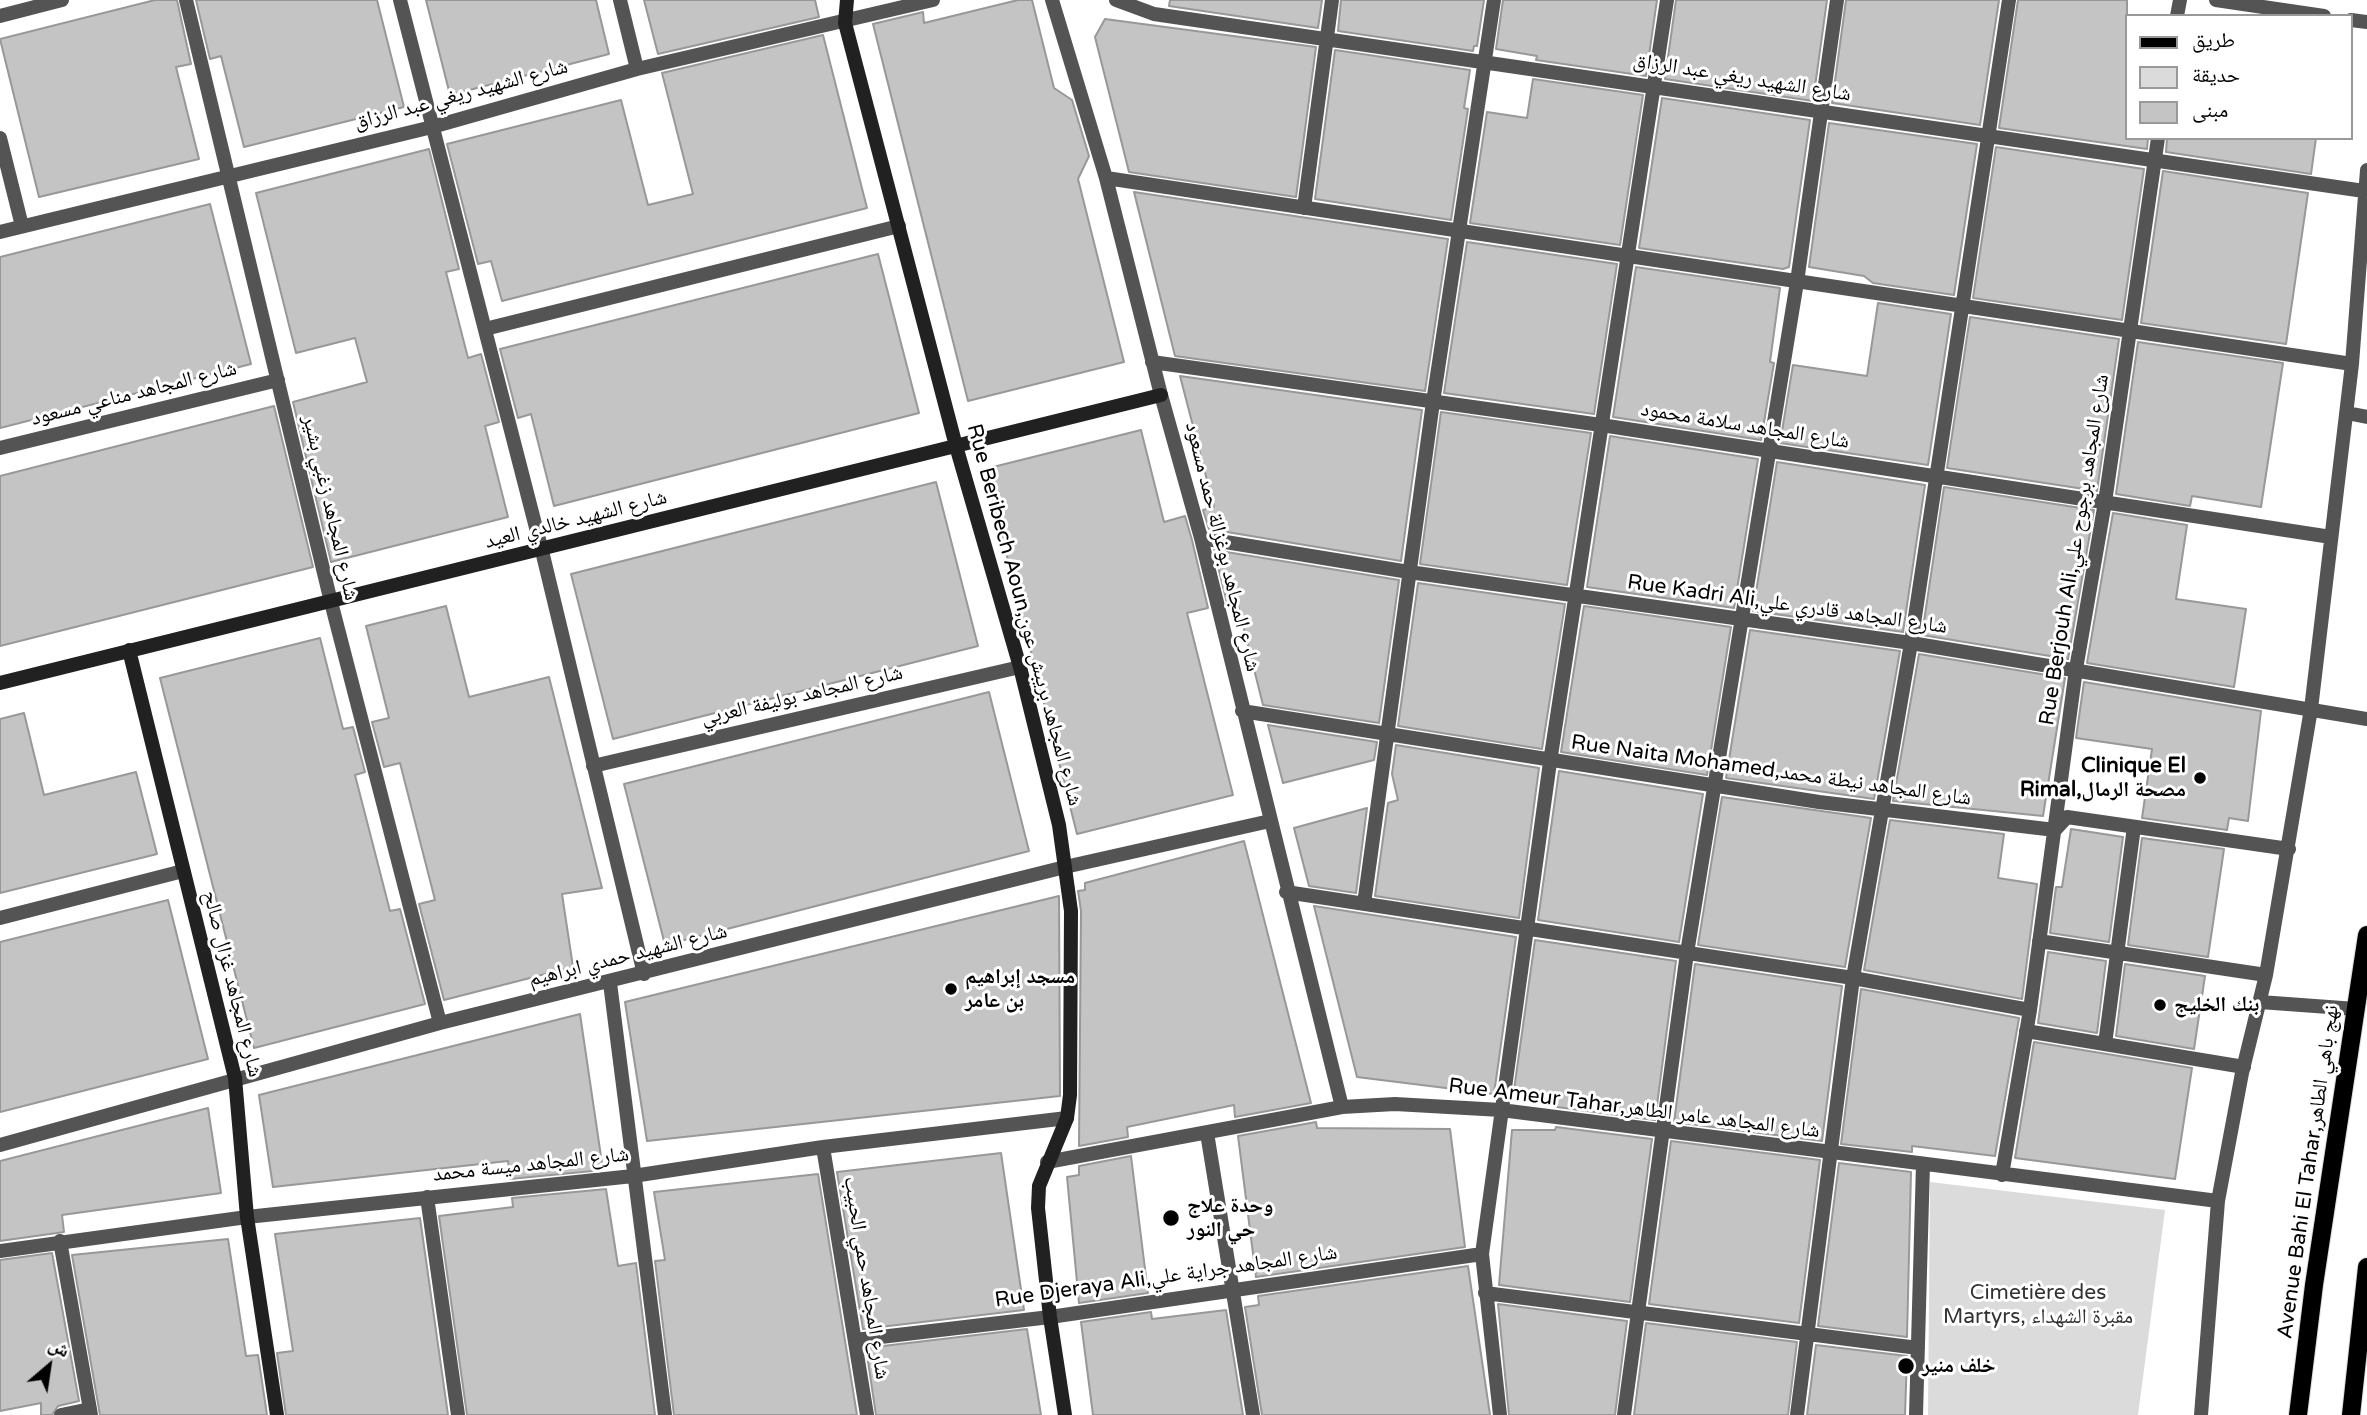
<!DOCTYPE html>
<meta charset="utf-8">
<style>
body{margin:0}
#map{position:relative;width:2367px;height:1415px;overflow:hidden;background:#fff;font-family:"Varela Round","Noto Naskh Arabic",sans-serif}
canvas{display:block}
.legend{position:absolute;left:2125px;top:14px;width:228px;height:126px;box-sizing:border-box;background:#fff;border:2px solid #999;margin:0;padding:9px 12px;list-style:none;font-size:21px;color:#000}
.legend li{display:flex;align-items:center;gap:14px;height:35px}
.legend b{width:35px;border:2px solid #999}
.north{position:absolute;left:14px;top:1331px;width:70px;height:70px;-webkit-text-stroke:5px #fff;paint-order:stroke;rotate:29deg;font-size:19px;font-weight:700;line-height:28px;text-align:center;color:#000}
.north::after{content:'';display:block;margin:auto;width:24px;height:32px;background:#000;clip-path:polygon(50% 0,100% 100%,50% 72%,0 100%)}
</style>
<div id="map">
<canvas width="2367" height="1415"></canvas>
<ul class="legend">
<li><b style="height:9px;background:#000"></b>طريق</li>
<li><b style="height:19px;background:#dbdbdb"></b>حديقة</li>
<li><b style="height:19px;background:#c4c4c4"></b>مبنى</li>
</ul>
<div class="north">ش</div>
</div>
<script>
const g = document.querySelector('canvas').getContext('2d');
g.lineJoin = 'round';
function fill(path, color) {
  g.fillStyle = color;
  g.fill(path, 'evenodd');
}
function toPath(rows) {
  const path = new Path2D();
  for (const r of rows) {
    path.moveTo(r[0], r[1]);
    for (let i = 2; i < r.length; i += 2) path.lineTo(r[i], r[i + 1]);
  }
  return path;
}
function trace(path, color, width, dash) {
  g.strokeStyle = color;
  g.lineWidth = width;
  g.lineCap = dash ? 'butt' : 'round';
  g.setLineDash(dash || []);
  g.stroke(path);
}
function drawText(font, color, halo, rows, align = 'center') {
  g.font = font + ' "Varela Round","Noto Naskh Arabic",sans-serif';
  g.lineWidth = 6;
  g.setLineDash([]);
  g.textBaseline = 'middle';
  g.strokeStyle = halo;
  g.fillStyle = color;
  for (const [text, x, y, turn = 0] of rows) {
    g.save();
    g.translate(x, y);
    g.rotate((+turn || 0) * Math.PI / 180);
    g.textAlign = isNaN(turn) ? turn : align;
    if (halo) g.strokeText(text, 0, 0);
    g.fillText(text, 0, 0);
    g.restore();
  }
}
fill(toPath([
 [1930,1182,2165,1210,2138,1415,1928,1415]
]), '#dbdbdb');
const building = toPath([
 [155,0,177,0,191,64,176,67,199,159,39,197,0,39,155,0],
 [196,0,377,0,404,107,244,147,221,56,210,59,196,0],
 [426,0,596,0,609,54,450,95,426,0],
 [644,0,815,0,819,17,658,54,644,0],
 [1018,0,1032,0,1054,88,1072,100,1089,156,1078,179,1124,362,968,401,873,24,923,12,924,23,1018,0],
 [1170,0,1322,0,1318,28,1169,6,1170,0],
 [1341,0,1484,0,1477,46,1474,46,1473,51,1338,31,1341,0],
 [1503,0,1657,0,1646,76,1536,60,1537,56,1496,49,1503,0],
 [1676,0,1827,0,1813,101,1665,79,1676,0],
 [1846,0,1999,0,1980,125,1832,103,1846,0],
 [2018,0,2127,0,2127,138,2148,138,2147,149,1999,128,2018,0],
 [1105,19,1316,47,1296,197,1129,172,1095,37,1105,19],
 [823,35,867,208,502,301,491,261,478,264,447,144,621,100,648,205,693,194,662,73,823,35],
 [1335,50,1470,70,1464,108,1468,109,1451,220,1315,199,1335,50],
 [1533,79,1643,95,1620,245,1470,223,1487,112,1527,118,1533,79],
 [1662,98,1810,120,1789,267,1783,269,1639,248,1662,98],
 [1829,123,1977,144,1954,295,1873,283,1864,276,1809,267,1829,123],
 [2167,138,2316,138,2311,174,2166,152,2167,138],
 [1996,147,2144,169,2122,320,1973,298,1996,147],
 [429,149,459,269,446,272,468,358,481,354,499,422,485,426,508,517,331,562,293,402,367,382,355,338,296,353,256,193,429,149],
 [2163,171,2308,193,2286,344,2141,323,2163,171],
 [1134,192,1448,239,1425,391,1175,356,1134,192],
 [210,204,251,364,0,428,0,257,210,204],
 [1467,242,1617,264,1594,414,1444,393,1467,242],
 [878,254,919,413,554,506,531,414,518,418,500,349,878,254],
 [1636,267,1780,288,1770,362,1774,363,1761,440,1613,417,1636,267],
 [1878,303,1951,314,1928,465,1780,443,1793,365,1867,376,1878,303],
 [1970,317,2119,339,2097,491,1947,468,1970,317],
 [2138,342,2283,363,2261,507,2192,496,2190,506,2116,494,2138,342],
 [1180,376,1422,410,1401,561,1209,529,1203,510,1214,507,1180,376],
 [274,406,313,567,0,646,0,476,274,406],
 [1441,412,1591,433,1567,585,1420,564,1441,412],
 [1141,430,1164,522,1185,516,1192,540,1208,608,1187,613,1233,795,1077,834,985,469,1141,430],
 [1610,436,1758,459,1734,608,1587,587,1610,436],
 [1777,462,1925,485,1903,632,1753,611,1777,462],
 [936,482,978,646,613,739,571,574,936,482],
 [1944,487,2094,510,2068,659,1922,635,1944,487],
 [2113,513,2187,525,2176,599,2246,609,2234,687,2087,663,2113,513],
 [1214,550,1399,580,1379,723,1263,705,1237,601,1227,603,1214,550],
 [1418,583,1565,604,1542,749,1398,726,1418,583],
 [446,606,469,697,549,677,602,888,562,894,573,967,444,1000,419,904,435,900,400,763,384,767,372,722,389,718,366,626,446,606],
 [1584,606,1731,627,1707,775,1561,752,1584,606],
 [1750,630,1900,651,1874,799,1726,778,1750,630],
 [320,638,343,729,353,727,365,772,355,775,390,911,400,909,425,1004,254,1048,160,678,320,638],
 [1919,654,2065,678,2043,816,1893,801,1919,654],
 [2084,682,2261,711,2248,821,2229,818,2227,830,2142,818,2152,749,2076,738,2084,682],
 [989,692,1029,851,665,945,624,784,989,692],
 [24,713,44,795,136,772,157,854,0,893,0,719,24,713],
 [1268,725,1377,742,1374,760,1283,783,1268,725],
 [1396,745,1539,768,1519,918,1375,896,1388,803,1398,800,1392,774,1396,745],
 [1559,771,1703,794,1679,942,1538,920,1559,771],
 [1722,797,1871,818,1845,967,1698,945,1722,797],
 [1367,808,1356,893,1309,886,1294,828,1367,808],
 [1890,820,2004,834,1998,878,2037,884,2022,999,1864,970,1890,820],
 [2071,829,2123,837,2109,942,2050,933,2056,887,2062,887,2071,829],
 [2142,838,2224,849,2208,957,2128,945,2142,838],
 [1244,841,1311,1103,1235,1117,1234,1105,1127,1127,1128,1137,1079,1146,1081,911,1078,891,1085,890,1085,883,1244,841],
 [1059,896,1060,1096,647,1141,625,1002,1059,896],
 [168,900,208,1059,0,1112,0,942,168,900],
 [1314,906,1516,937,1494,1094,1357,1077,1314,906],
 [1535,940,1676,961,1655,1120,1557,1107,1557,1103,1513,1097,1535,940],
 [2048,952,2106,961,2097,1033,2038,1023,2048,952],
 [1695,964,1842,986,1822,1141,1674,1122,1695,964],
 [2125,964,2205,976,2194,1049,2116,1036,2125,964],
 [1861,989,2019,1018,1995,1156,1912,1146,1912,1152,1841,1144,1861,989],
 [580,1014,603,1170,510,1179,508,1161,273,1187,259,1095,580,1014],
 [2034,1042,2192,1068,2175,1179,2015,1158,2034,1042],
 [208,1108,221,1193,62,1215,64,1232,0,1241,0,1161,208,1108],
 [1316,1122,1317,1128,1450,1129,1465,1247,1256,1277,1238,1136,1316,1122],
 [1556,1127,1652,1139,1630,1302,1499,1285,1512,1130,1555,1130,1556,1127],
 [1671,1141,1820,1160,1799,1323,1649,1304,1671,1141],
 [1001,1153,1024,1310,863,1329,837,1172,1001,1153],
 [1131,1156,1148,1293,1079,1303,1067,1177,1079,1175,1079,1166,1131,1156],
 [1839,1163,1911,1172,1907,1337,1818,1326,1839,1163],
 [818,1174,857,1415,674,1415,655,1261,665,1260,654,1192,818,1174],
 [606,1189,618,1266,636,1263,655,1415,467,1415,439,1216,513,1207,512,1198,606,1189],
 [420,1218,448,1415,286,1415,277,1353,293,1351,275,1234,420,1218],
 [228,1239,246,1356,258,1355,267,1415,100,1415,72,1255,228,1239],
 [52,1253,79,1401,58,1406,52,1415,41,1415,41,1403,0,1411,0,1260,52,1253],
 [1468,1266,1490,1415,1262,1415,1245,1307,1259,1305,1258,1296,1468,1266],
 [1498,1304,1627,1321,1615,1415,1509,1415,1498,1304],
 [1226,1310,1243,1415,1093,1415,1081,1322,1151,1312,1152,1319,1226,1310],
 [1646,1323,1797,1342,1788,1415,1634,1415,1646,1323],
 [1027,1329,1041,1415,876,1415,866,1348,1027,1329],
 [1816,1345,1907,1356,1905,1415,1807,1415,1816,1345]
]);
fill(building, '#c4c4c4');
trace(building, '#989898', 2);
const primary = toPath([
 [2298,1415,2314,1285,2367,935],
 [2351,1415,2367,1267]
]);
trace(primary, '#dbdbdb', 20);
trace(toPath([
 [186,0,331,602,440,1023],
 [400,0,542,551,644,974],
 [620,0,637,69],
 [1052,0,1106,178,1161,395,1201,538,1342,1107],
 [1116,0,1154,14,2364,191],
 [2216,0,2324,16],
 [0,16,62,0],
 [2177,16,2180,0],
 [2351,20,2367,22],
 [0,138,22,226],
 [1106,178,2352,364],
 [1304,208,1332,0],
 [0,232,432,127,637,69,933,0],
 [485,329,899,226],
 [1152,362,1601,425,2331,537],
 [2347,413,2367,417],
 [0,448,278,380],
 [1201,538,1409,572,1911,643,2367,719],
 [1242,711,1819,802,2055,830,2067,817,2289,849],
 [593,766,1020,667],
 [1286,892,1853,978,2030,1010],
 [1364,904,1433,402,1494,0],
 [0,918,183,871],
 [2039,941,2266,975],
 [610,983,665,1415],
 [2260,1002,2356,1009],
 [2026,1031,2244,1067],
 [2105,1044,2134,827],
 [1207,1133,1253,1415],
 [0,1145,440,1023,1065,867,1270,821],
 [823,1147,867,1415],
 [1047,1162,1342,1107,1395,1104,1501,1110,2218,1201],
 [2002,1175,2030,1010,2076,669,2105,502,2158,138],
 [427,1197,458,1415],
 [60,1241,91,1415],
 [0,1251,247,1217,633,1176,823,1147,1067,1118],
 [1485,1293,1918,1348],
 [855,1340,1050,1317,1482,1254],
 [61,1415,90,1409],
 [1500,1415,1482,1254,1550,762,1667,0],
 [1624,1415,1687,953,1797,282,1837,0],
 [1797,1415,1853,978,1911,643,2009,0],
 [1916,1415,1923,1164],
 [2201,1415,2218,1201,2242,1073,2266,975,2311,709,2352,364,2367,170]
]), '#545454', 14);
trace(toPath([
 [847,0,845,23,956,446,1020,667,1059,825,1071,911,1070,1095,1067,1118,1039,1186,1038,1208,1050,1317,1065,1415],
 [129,650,235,1078,247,1217,277,1415],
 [0,683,1161,395]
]), '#212121', 14);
trace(primary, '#000', 18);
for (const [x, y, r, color] of [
 [2200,778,7,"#000"],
 [951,989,7,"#000"],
 [2160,1005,7,"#000"],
 [1171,1218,9,"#000"],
 [1906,1366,9,"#000"]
]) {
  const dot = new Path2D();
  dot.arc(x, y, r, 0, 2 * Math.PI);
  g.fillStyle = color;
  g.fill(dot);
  trace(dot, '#fff', 2.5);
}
drawText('21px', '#000', '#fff', [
 ["شارع الشهيد ريغي عبد الرزاق",1742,78,9],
 ["شارع الشهيد ريغي عبد الرزاق",461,95,-15],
 ["شارع المجاهد مناعي مسعود",134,394,-14],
 ["شارع المجاهد سلامة محمود",1745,426,9],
 ["شارع المجاهد زغبي بشير",330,508,77],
 ["شارع الشهيد خالدي العيد",576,520,-14],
 ["شارع المجاهد بوغزالة حمد مسعود",1222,547,76],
 ["Rue Berjouh Ali,شارع المجاهد برجوح علي",2075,550,-81],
 ["Rue Kadri Ali,شارع المجاهد قادري علي",1787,605,8],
 ["Rue Beribech Aoun,شارع المجاهد بريبش عون",1024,615,75],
 ["شارع المجاهد بوليفة العربي",802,696,-13],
 ["Rue Naita Mohamed,شارع المجاهد نيطة محمد",1771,771,8],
 ["شارع الشهيد حمدي ابراهيم",628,956,-14],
 ["شارع المجاهد غزال صالح",232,984,76],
 ["Rue Ameur Tahar,شارع المجاهد عامر الطاهر",1634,1109,7],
 ["شارع المجاهد ميسة محمد",531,1165,-6],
 ["Avenue Bahi El Tahar,نهج باهي الطاهر",2309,1172,-82],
 ["Rue Djeraya Ali,شارع المجاهد جراية علي",1166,1277,-8],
 ["شارع المجاهد حمي الحبيب",866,1278,81]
]);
drawText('bold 21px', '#000', '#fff', [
 ["Clinique El",2186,766,"right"],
 ["Rimal,مصحة الرمال",2186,790,"right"],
 ["مسجد إبراهيم",965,977],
 ["بن عامر",965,1001],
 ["بنك الخليج",2174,1005],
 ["وحدة علاج",1187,1206],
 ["حي النور",1187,1230],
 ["خلف منير",1922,1366]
], 'left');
drawText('21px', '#323232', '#fff', [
 ["Cimetière des",2038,1293],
 ["Martyrs, مقبرة الشهداء",2038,1317]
]);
</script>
